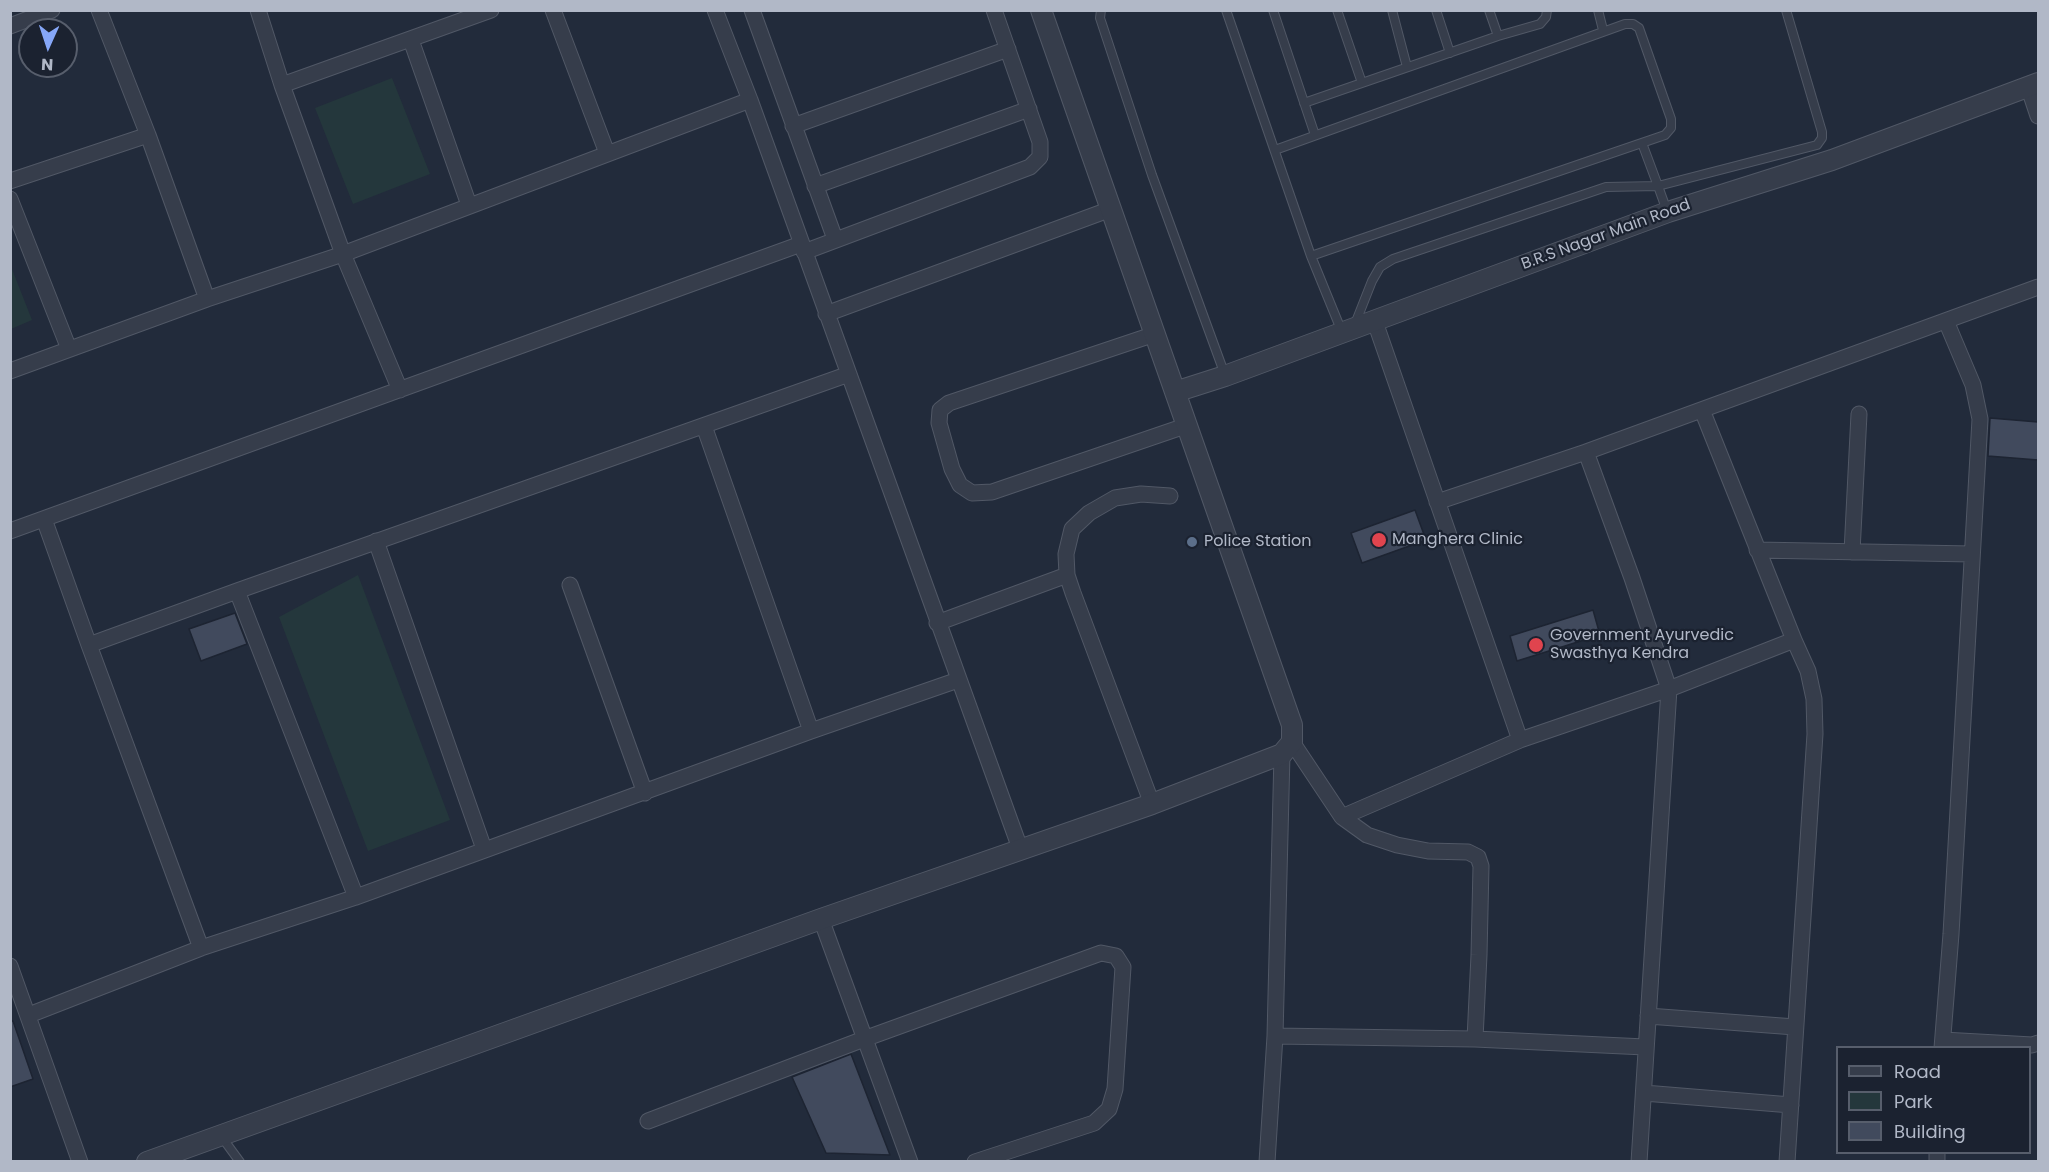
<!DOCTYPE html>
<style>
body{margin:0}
#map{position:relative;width:2049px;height:1172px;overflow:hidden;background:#222b3b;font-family:Poppins,sans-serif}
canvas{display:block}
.frame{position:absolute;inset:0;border:12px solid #b1b8c7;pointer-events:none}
.legend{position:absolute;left:1836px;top:1046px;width:195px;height:108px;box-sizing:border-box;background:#1b2230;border:2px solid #575e6c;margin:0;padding:8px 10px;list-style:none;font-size:18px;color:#b1b8c7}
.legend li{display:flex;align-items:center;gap:12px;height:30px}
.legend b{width:30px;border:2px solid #575e6c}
.north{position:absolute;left:18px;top:18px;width:60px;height:60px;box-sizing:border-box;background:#1b2230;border:2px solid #575e6c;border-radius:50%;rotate:183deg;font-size:16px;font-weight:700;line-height:24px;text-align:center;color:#b1b8c7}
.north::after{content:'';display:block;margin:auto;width:21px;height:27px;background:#86a7f8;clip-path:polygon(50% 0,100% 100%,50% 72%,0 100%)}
</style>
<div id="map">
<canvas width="2049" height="1172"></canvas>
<div class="frame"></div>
<ul class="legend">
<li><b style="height:8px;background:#363d4b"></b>Road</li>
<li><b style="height:16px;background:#24373c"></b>Park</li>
<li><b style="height:16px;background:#414a5d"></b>Building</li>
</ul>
<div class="north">N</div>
</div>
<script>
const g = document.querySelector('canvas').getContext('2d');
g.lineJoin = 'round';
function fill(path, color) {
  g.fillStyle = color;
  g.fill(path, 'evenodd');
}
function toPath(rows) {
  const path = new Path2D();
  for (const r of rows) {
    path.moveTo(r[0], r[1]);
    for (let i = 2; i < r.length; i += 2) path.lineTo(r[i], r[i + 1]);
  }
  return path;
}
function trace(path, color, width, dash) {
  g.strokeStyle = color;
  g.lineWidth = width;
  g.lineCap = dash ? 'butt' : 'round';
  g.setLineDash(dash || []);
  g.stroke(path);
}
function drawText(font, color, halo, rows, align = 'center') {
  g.font = font + ' Poppins,sans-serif';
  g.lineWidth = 4.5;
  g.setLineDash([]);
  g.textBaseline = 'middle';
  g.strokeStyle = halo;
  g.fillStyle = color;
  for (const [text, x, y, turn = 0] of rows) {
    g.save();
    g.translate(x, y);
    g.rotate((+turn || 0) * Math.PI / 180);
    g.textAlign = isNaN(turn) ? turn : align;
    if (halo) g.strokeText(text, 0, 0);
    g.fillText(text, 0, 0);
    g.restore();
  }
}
fill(toPath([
 [392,78,430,174,353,204,315,108],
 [10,264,32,320,11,329,10,329],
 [358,575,450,820,368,851,279,617]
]), '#24373c');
const building = toPath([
 [1990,418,2038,422,2038,460,1988,456,1990,418],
 [1415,510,1426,540,1362,563,1351,533,1415,510],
 [1593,610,1600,635,1517,661,1510,636,1593,610],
 [235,613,247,644,201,661,189,629,235,613],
 [10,1021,13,1021,33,1079,10,1087,10,1021],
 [851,1054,890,1155,826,1153,792,1077,851,1054]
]);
fill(building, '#414a5d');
trace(building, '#1d2432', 1.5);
const service = toPath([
 [1101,10,1100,18,1152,175,1225,375],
 [1226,10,1311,256,1342,332],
 [1273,10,1315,135],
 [1337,10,1362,83],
 [1392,10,1407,67],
 [1436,10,1450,53],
 [1489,10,1498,36],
 [1598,10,1603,30],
 [1304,103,1498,36,1540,24,1546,17,1547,10],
 [1642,143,1658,186,1817,145,1822,138,1822,132,1786,10],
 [1275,150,1625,24,1633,24,1639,28,1671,119,1671,128,1665,135,1311,256],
 [1355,324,1372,281,1380,267,1393,259,1606,187,1658,186,1667,211],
 [221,1136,240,1162]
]);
const minor = toPath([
 [99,10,148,135,207,299],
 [258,10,282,85,491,10],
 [553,10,607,153],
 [715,10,750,100,1021,851],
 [752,10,835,239],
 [10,26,52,10],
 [411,40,469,205],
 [282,85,343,254,400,390],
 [2028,86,2038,116],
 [793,126,1008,49],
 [10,181,148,135],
 [815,186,1029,109],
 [10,199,69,349],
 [804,252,1030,167,1040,157,1040,142,994,10],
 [826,314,1111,209],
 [1155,334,949,403,940,410,939,423,952,469,960,485,972,493,992,492,1188,425],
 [10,371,207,299,343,254,750,100],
 [1702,410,1794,640],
 [704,426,811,731],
 [1586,452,1632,578,1669,689,1639,1162],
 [1437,502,1586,452,2038,287],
 [44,519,89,645,201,948],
 [10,531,801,244],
 [376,541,484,849],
 [1757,550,1972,554],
 [1852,552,1859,414],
 [570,585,645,793],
 [237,591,356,897],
 [937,623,1067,575],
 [89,645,237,591,849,374],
 [1520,740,1669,689,1794,640,1808,671,1814,699,1815,734,1787,1162],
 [1292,742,1342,817,1520,740,1374,319],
 [1152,804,1073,593,1067,575,1066,554,1072,529,1089,513,1115,498,1141,494,1170,496],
 [1342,817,1367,835,1397,845,1428,851,1468,852,1478,857,1481,866,1479,955,1475,1039],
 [821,919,910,1162],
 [10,966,80,1162],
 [29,1015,201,948,356,897,811,731,958,680],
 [1648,1016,1795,1027],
 [1275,1036,1475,1039,1645,1047],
 [1943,1040,2032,1045,2038,1043],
 [1942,1048,1951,934,1980,419,1973,385,1946,321],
 [1644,1093,1791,1105],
 [648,1121,864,1039,1101,953,1116,956,1123,967,1115,1089,1109,1109,1094,1123,975,1162],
 [1267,1162,1275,1036,1282,754],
 [1937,1162,1937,1152]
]);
const tertiary = toPath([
 [1175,392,1225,376,1668,212,1832,160,2038,83],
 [147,1162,821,919,1152,804,1282,754,1292,742,1292,725,1041,10]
]);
trace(service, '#515866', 10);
trace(minor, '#515866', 17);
trace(tertiary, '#515866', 22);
trace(service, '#363d4b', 8);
trace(minor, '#363d4b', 15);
trace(tertiary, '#363d4b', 20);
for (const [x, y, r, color] of [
 [1379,540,8,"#e0444e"],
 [1192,542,6,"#5c6f8a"],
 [1536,645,8,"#e0444e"]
]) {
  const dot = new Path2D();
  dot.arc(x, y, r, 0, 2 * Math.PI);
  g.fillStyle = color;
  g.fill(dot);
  trace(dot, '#1b2230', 2);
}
drawText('16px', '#b1b8c7', '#1b2230', [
 ["B.R.S Nagar Main Road",1606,235,-20]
]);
drawText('16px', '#b1b8c7', '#1b2230', [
 ["Manghera Clinic",1392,540],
 ["Police Station",1204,542],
 ["Government Ayurvedic",1550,636],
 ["Swasthya Kendra",1550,654]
], 'left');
</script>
